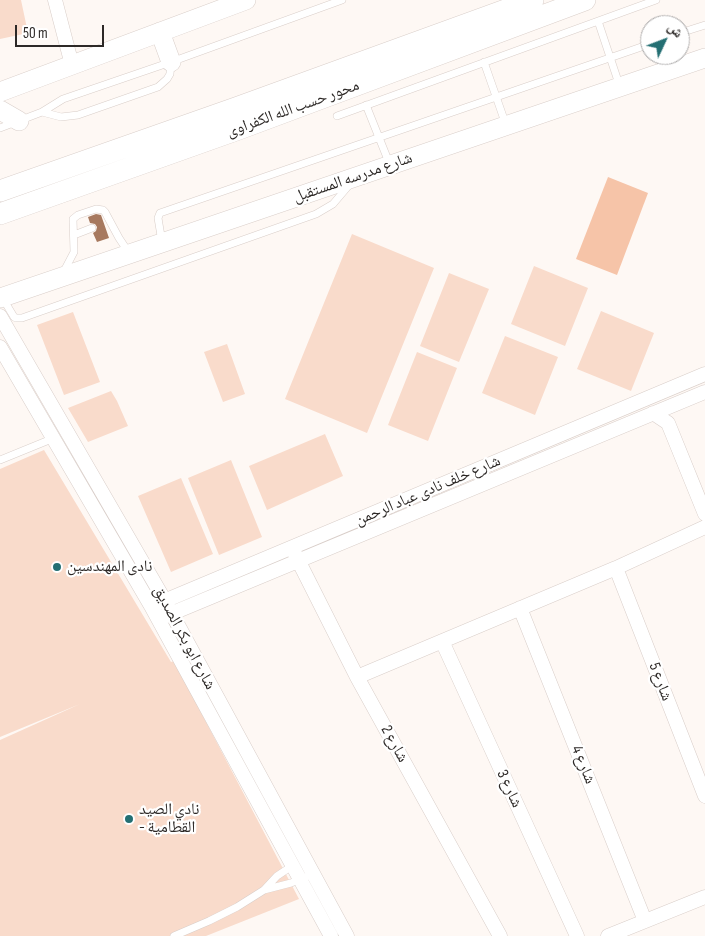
<!DOCTYPE html>
<meta charset="utf-8">
<style>
body{margin:0}
#map{position:relative;width:705px;height:936px;overflow:hidden;background:#fef8f4;font-family:"Sofia Sans Condensed","Noto Naskh Arabic",sans-serif}
canvas{display:block}
.north{position:absolute;left:640px;top:15px;width:50px;height:50px;box-sizing:border-box;background:#fff;border:1px solid #aba9a9;border-radius:50%;rotate:47deg;font-size:14px;font-weight:700;line-height:20px;text-align:center;color:#2d2927}
.north::after{content:'';display:block;margin:auto;width:18px;height:22px;background:#246f73;clip-path:polygon(50% 0,100% 100%,50% 72%,0 100%)}
.scale{position:absolute;left:15px;top:25px;width:89px;height:22px;box-sizing:border-box;border:2px solid #2d2927;border-top:0;padding-left:6px;font-size:15px;line-height:18px;white-space:nowrap;color:#2d2927;-webkit-text-stroke:4px #fff;paint-order:stroke}
</style>
<div id="map">
<canvas width="705" height="936"></canvas>
<div class="north">ش</div>
<div class="scale">50 m</div>
</div>
<script>
const g = document.querySelector('canvas').getContext('2d');
g.lineJoin = 'round';
function fill(path, color) {
  g.fillStyle = color;
  g.fill(path, 'evenodd');
}
function toPath(rows) {
  const path = new Path2D();
  for (const r of rows) {
    path.moveTo(r[0], r[1]);
    for (let i = 2; i < r.length; i += 2) path.lineTo(r[i], r[i + 1]);
  }
  return path;
}
function trace(path, color, width, dash) {
  g.strokeStyle = color;
  g.lineWidth = width;
  g.lineCap = dash ? 'butt' : 'round';
  g.setLineDash(dash || []);
  g.stroke(path);
}
function drawText(font, color, halo, rows, align = 'center') {
  g.font = font + ' "Sofia Sans Condensed","Noto Naskh Arabic",sans-serif';
  g.lineWidth = 4.5;
  g.setLineDash([]);
  g.textBaseline = 'middle';
  g.strokeStyle = halo;
  g.fillStyle = color;
  for (const [text, x, y, turn = 0] of rows) {
    g.save();
    g.translate(x, y);
    g.rotate((+turn || 0) * Math.PI / 180);
    g.textAlign = isNaN(turn) ? turn : align;
    if (halo) g.strokeText(text, 0, 0);
    g.fillText(text, 0, 0);
    g.restore();
  }
}
fill(toPath([
 [0,0,21,0,28,33,0,39],
 [352,234,434,268,367,433,285,399],
 [534,266,588,288,565,346,511,324],
 [449,273,489,289,459,362,420,346],
 [601,311,654,333,631,391,577,369],
 [73,312,100,382,64,395,37,325],
 [505,336,558,357,535,415,482,393],
 [227,344,245,394,223,402,204,352],
 [417,352,457,368,428,441,388,425],
 [111,391,117,401,128,426,88,442,68,408],
 [325,434,343,476,267,510,249,466],
 [44,450,171,662,174,661,299,899,206,936,0,936,0,740,80,704,0,737,0,469],
 [231,460,262,537,219,555,188,478],
 [181,478,213,554,171,572,138,496]
]), '#f9dbcb');
fill(toPath([
 [608,177,648,193,617,275,576,259]
]), '#f6c4a8');
fill(toPath([
 [96,214,101,215,109,238,97,242,93,233,96,231,97,227,95,224,90,223,88,217]
]), '#a7795f');
const lane = toPath([
 [598,21,620,87],
 [680,33,705,25],
 [484,62,506,125],
 [366,105,390,165],
 [42,112,61,117,78,115,158,87,167,79,170,74,171,62],
 [337,116,656,0],
 [0,128,42,112,63,99,171,62,342,0],
 [74,235,92,228],
 [162,242,158,218,160,213,650,44],
 [63,273,74,252,73,219,78,215,96,209,103,210,105,212,119,238,129,253],
 [2,297,14,317,16,318,22,318,316,214,333,204,350,184],
 [0,460,54,438],
 [264,890,291,883,313,874],
 [174,936,209,921,237,907,264,890,277,876,295,864]
]);
const street = toPath([
 [55,0,72,65],
 [0,316,165,601,347,936],
 [0,347,151,606,331,936],
 [653,413,668,423,705,514],
 [295,554,357,677,500,936],
 [616,568,705,796],
 [157,604,705,374],
 [520,608,645,921],
 [163,617,705,392],
 [442,641,577,936],
 [357,677,616,568,705,527],
 [608,936,705,897]
]);
const secondary = toPath([
 [160,32,171,62],
 [0,92,246,0],
 [0,110,19,121],
 [0,298,705,58]
]);
const primary = toPath([
 [0,191,236,108,533,0],
 [0,214,239,129,585,0]
]);
trace(lane, '#d9cec9', 8);
trace(street, '#d9cec9', 15);
trace(secondary, '#d9cec9', 20);
trace(primary, '#d9cec9', 22);
trace(lane, '#fff', 7);
trace(street, '#fff', 14);
trace(secondary, '#fff', 19);
trace(primary, '#fff', 21);
for (const [x, y, r, color] of [
 [57,567,5,"#246f73"],
 [129,819,5,"#246f73"]
]) {
  const dot = new Path2D();
  dot.arc(x, y, r, 0, 2 * Math.PI);
  g.fillStyle = color;
  g.fill(dot);
  trace(dot, '#fff', 2);
}
drawText('16px', '#2d2927', '#fff', [
 ["محور حسب الله الكفراوى",293,109,-20],
 ["شارع مدرسه المستقبل",353,178,-19],
 ["شارع خلف نادى عباد الرحمن",428,491,-23],
 ["شارع ابو بكر الصديق",184,638,62],
 ["شارع 5",660,682,69],
 ["شارع 2",394,744,61],
 ["شارع 4",583,765,68],
 ["شارع 3",509,789,65]
]);
drawText('16px', '#2d2927', '#fff', [
 ["نادى المهندسين",67,567],
 ["نادي الصيد",139,810],
 ["- القطامية",139,828]
], 'left');
</script>
